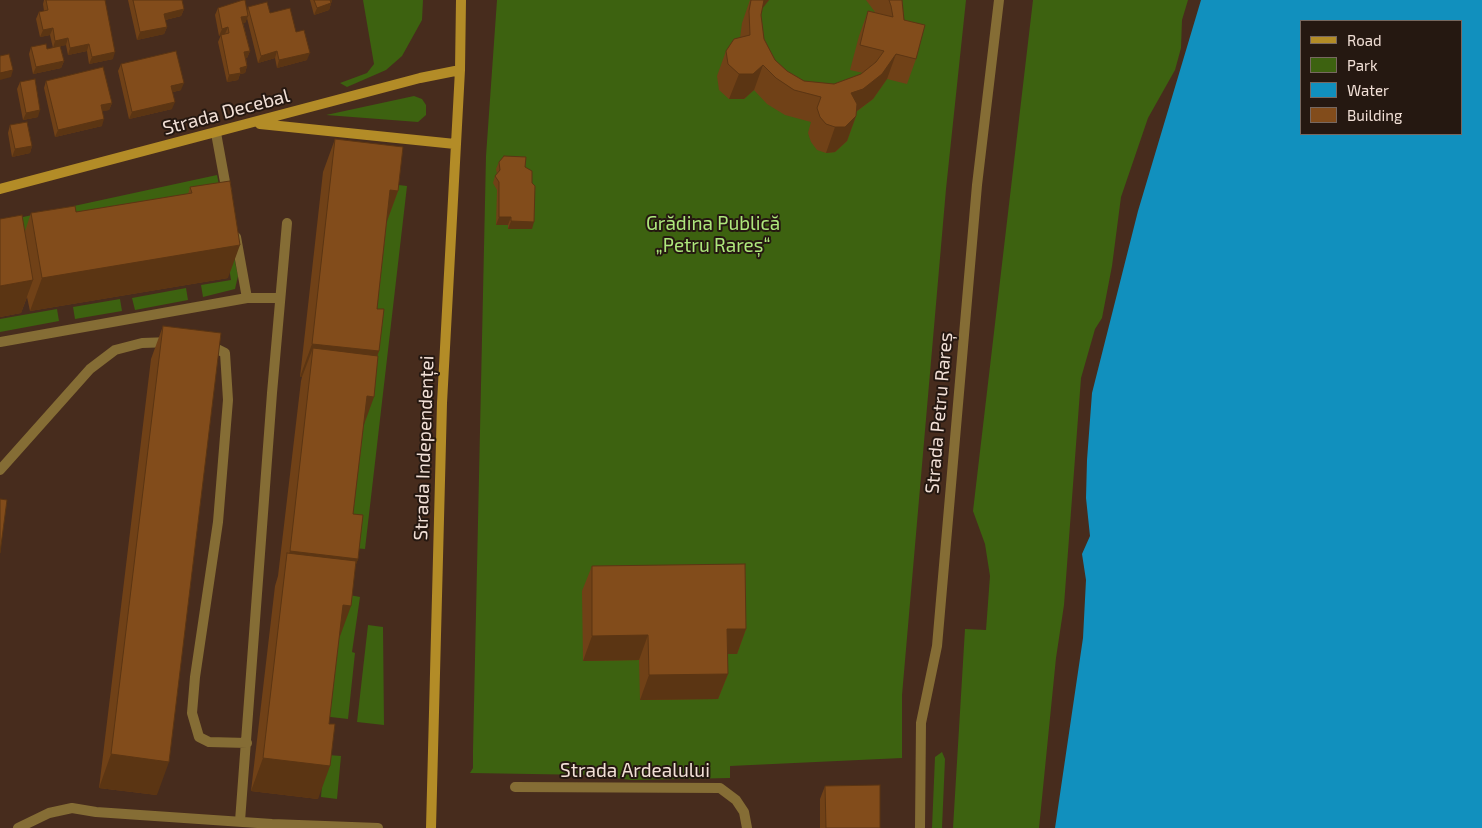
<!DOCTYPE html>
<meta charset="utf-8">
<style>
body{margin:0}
#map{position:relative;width:1482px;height:828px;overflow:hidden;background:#472c1d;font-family:"Exo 2",sans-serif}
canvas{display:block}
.legend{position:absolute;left:1300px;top:20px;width:162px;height:115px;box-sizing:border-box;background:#251811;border:1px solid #776860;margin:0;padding:6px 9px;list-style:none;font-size:15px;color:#f2e0d7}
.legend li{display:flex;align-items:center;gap:10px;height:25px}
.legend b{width:25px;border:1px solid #776860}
</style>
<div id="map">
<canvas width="1482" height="828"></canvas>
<ul class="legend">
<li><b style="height:6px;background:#b38c27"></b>Road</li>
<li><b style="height:14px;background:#3d6210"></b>Park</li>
<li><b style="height:14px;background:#1190be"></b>Water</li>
<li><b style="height:14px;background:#824c1b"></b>Building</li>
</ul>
</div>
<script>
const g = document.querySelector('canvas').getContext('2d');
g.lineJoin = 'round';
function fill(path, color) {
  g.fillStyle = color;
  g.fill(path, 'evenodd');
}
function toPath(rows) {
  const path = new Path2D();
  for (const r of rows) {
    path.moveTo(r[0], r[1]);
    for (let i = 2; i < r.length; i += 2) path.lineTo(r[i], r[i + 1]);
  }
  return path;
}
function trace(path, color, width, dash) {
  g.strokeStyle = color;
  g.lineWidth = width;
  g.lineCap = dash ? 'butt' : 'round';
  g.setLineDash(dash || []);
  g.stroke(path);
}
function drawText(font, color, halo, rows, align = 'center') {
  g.font = font + ' "Exo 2",sans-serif';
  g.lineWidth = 4;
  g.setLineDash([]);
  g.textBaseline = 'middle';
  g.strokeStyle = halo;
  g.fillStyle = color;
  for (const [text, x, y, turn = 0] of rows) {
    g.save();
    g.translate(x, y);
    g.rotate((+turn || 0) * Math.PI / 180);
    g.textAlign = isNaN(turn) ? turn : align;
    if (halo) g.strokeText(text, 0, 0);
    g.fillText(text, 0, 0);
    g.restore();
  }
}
fill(toPath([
 [363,0,423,0,422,20,402,56,386,70,347,87,340,83,367,73,374,64],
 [497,0,966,0,946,189,902,695,902,758,730,766,730,778,631,780,592,775,470,773,473,768,473,750,486,156],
 [1033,0,1188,0,1182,20,1181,48,1175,70,1148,118,1121,197,1112,266,1102,318,1095,329,1081,378,1064,605,1056,658,1039,828,953,828,965,629,986,630,990,576,985,544,973,511],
 [414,96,422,99,426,105,426,115,418,122,326,115],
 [217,175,238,276,235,289,203,297,201,285,231,280,220,208,0,247,0,222],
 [390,184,407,186,365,549,341,547,367,384],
 [186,288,188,300,135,310,132,298],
 [120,299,122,311,75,319,73,307],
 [57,309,59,321,0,332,0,319],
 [344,594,360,597,352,652,355,653,348,719,322,716],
 [368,625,383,627,384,725,357,722],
 [942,752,945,759,942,828,932,828,935,757],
 [328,755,341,756,337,799,321,797,324,759]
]), '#3d6210');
fill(toPath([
 [1201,0,1482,0,1482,828,1055,828,1083,638,1086,580,1082,554,1090,536,1086,498,1087,460,1092,393,1138,211],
 [1301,21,1461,21,1461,134,1301,134]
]), '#1190be');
trace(toPath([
 [216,133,227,193],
 [236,237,247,298],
 [0,342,247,298,280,298],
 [207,344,225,353,228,400,218,522,195,677,192,713,199,737,209,742,247,743],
 [0,470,90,369,115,350,142,343,171,342],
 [240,821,272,393,287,223],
 [18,828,49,813,72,808,96,812,272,824,378,828]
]), '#856d35', 10);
trace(toPath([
 [515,787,720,788,736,800,744,812,747,828],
 [920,828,921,723,937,646,977,185,999,0]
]), '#856d35', 10);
trace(toPath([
 [260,124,455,144],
 [0,189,420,78,460,70],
 [431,828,442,403,460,70,461,0]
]), '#b38c27', 10);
fill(toPath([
 [44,0,105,0,113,59,89,64,87,51,68,55,66,45,60,46,64,61,61,68,33,74,29,54,31,47,47,49,53,48,50,35,40,37,36,19,39,12,44,11,43,4],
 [128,0,182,0,184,9,181,16,165,20,167,27,164,34,137,40],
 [310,0,332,0,329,10,314,15],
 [750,0,769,0,762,8,761,15,764,39,775,60,787,71,804,81,834,84,861,74,863,73,850,70,859,36,868,11,875,12,866,0,902,0,904,20,916,59,907,84,887,79,873,99,856,112,856,116,847,141,835,152,826,153,817,150,811,142,808,133,811,122,785,115,767,104,754,90,744,99,729,99,719,90,717,76,726,51,740,38,742,23],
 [248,7,270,13,296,32,307,60,277,68,275,58,258,63,247,18,245,23,243,23,250,51,247,58,246,58,247,66,245,73,240,74,238,80,227,82,218,42,221,35,219,36,215,15,218,8,247,11],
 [121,64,181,90,173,92,172,109,129,119,118,71],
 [46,81,112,103,109,110,102,111,102,126,55,137,44,88],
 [20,82,38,117,23,120,17,89],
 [10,125,32,146,30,153,12,157,8,133],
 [335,139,398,191,387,220,377,309,379,351,377,356,364,424,353,514,358,559,356,564,339,638,318,799,251,791,275,586,278,576,301,381,302,377,300,377,323,172],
 [499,162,525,167,532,229,508,229,508,225,496,225,497,190,493,183,495,176,497,174,496,169],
 [190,187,228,278,30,311,27,297,21,313,0,317,0,219,25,231,31,213,76,212,188,194],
 [163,326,157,795,99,788,151,359],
 [592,566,746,629,737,654,728,654,728,674,718,699,640,700,639,660,583,661,582,591],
 [825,786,880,828,820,828,820,799]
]), '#704117');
fill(toPath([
 [329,0,332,0,329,10,314,15,317,8],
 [763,0,769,0,762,9],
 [184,9,181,16,161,21,164,14],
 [248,16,245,23,239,24,241,17],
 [167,27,164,34,137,40,140,32],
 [228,27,225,34,219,36,222,29],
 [53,28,50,35,40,37,43,30],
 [68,38,66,45,53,48,55,41],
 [89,44,87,51,68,55,70,48],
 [250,51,247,58,242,59,244,52],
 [277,51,275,58,258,63,261,56],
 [115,52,113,59,89,64,92,57],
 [310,53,307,60,277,68,279,60],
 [896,54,887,79,873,99,853,114,851,93],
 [64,61,61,68,33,74,36,67],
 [763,65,754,90,744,99,729,99,739,74],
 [247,66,245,73,240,74,238,80,227,82,229,75,240,68],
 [13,70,11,77,0,80,0,73],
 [184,83,181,90,169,93,171,86],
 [175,102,172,109,129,119,132,112],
 [112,103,109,110,98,112,101,105],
 [40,110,38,117,23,120,26,113],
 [856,116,847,141,835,152,826,153,835,127],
 [104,119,102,126,55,137,58,130],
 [32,146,30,153,12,157,15,149],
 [390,190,398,191,386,224],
 [499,217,511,217,508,225,496,225],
 [511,221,534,222,532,229,508,229],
 [240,245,228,278,30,311,42,278],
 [33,280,21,313,0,317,0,286],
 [312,344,379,351,367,384,313,348,302,377,300,377],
 [367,396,374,397,362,430],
 [290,551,358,559,346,592,286,562],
 [343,605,351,606,339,639],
 [727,629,746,629,737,654,718,654],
 [648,635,639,660,583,661,592,636],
 [728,674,718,699,640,700,649,675],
 [111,754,169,762,157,795,99,788],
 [263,758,330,766,318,799,251,791]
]), '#5b3513');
const building = toPath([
 [46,0,105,0,115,52,92,57,89,44,70,48,68,38,55,41,53,28,43,30,39,12,48,10,46,0],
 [133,0,182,0,184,9,164,14,167,27,140,32,133,0],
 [243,0,245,0,248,16,241,17,250,51,244,52,247,66,240,68,241,73,229,75,221,35,229,33,228,27,222,29,218,8,243,0],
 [314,0,330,0,331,3,317,8,314,0],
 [751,0,764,0,761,15,764,39,775,60,787,71,804,81,834,84,861,74,876,62,884,51,860,45,868,11,893,17,891,6,889,0,902,0,904,20,925,25,916,59,896,54,882,74,863,89,851,93,857,104,856,116,845,127,835,127,826,124,820,117,817,108,821,97,794,90,776,78,763,65,753,74,739,74,728,64,726,51,734,39,750,35,749,11,751,0],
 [267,2,270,13,290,8,296,32,304,30,310,53,279,60,277,51,261,56,248,7,267,2],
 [46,44,47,49,60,46,64,61,36,67,31,47,46,44],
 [176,51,184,83,171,86,175,102,132,112,121,64,176,51],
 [9,54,13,70,0,73,0,56,9,54],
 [103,67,112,103,101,105,104,119,58,130,46,81,103,67],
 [35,79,40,110,26,113,20,82,35,79],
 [27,122,32,146,15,149,10,125,27,122],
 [335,139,403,147,398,191,390,190,377,309,384,309,379,351,312,344,335,139],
 [504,156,526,157,525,167,532,171,532,183,535,186,534,222,511,221,511,217,499,217,499,182,495,176,500,170,499,162,504,156],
 [230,181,240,245,42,278,31,213,75,206,76,212,192,193,190,187,230,181],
 [22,215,33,280,0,286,0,219,22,215],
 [163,326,221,333,169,762,111,754,163,326],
 [313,348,378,356,374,397,367,396,353,514,363,515,358,559,290,551,313,348],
 [0,499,7,500,0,553,0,499],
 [287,553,356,561,351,606,343,605,329,724,335,724,330,766,263,758,287,553],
 [745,564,746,629,727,629,728,674,649,675,648,635,592,636,592,566,745,564],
 [880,785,880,828,826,828,825,786,880,785]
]);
fill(building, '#824c1b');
trace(building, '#5b3513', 1);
drawText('19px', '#f2e0d7', '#251811', [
 ["Strada Decebal",226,112,-15],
 ["Strada Petru Rareș",939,413,-85],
 ["Strada Independenței",424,448,-88],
 ["Strada Ardealului",635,771]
]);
drawText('19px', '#aee77c', '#251811', [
 ["Grădina Publică",713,224],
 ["„Petru Rareș“",713,246]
]);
</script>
